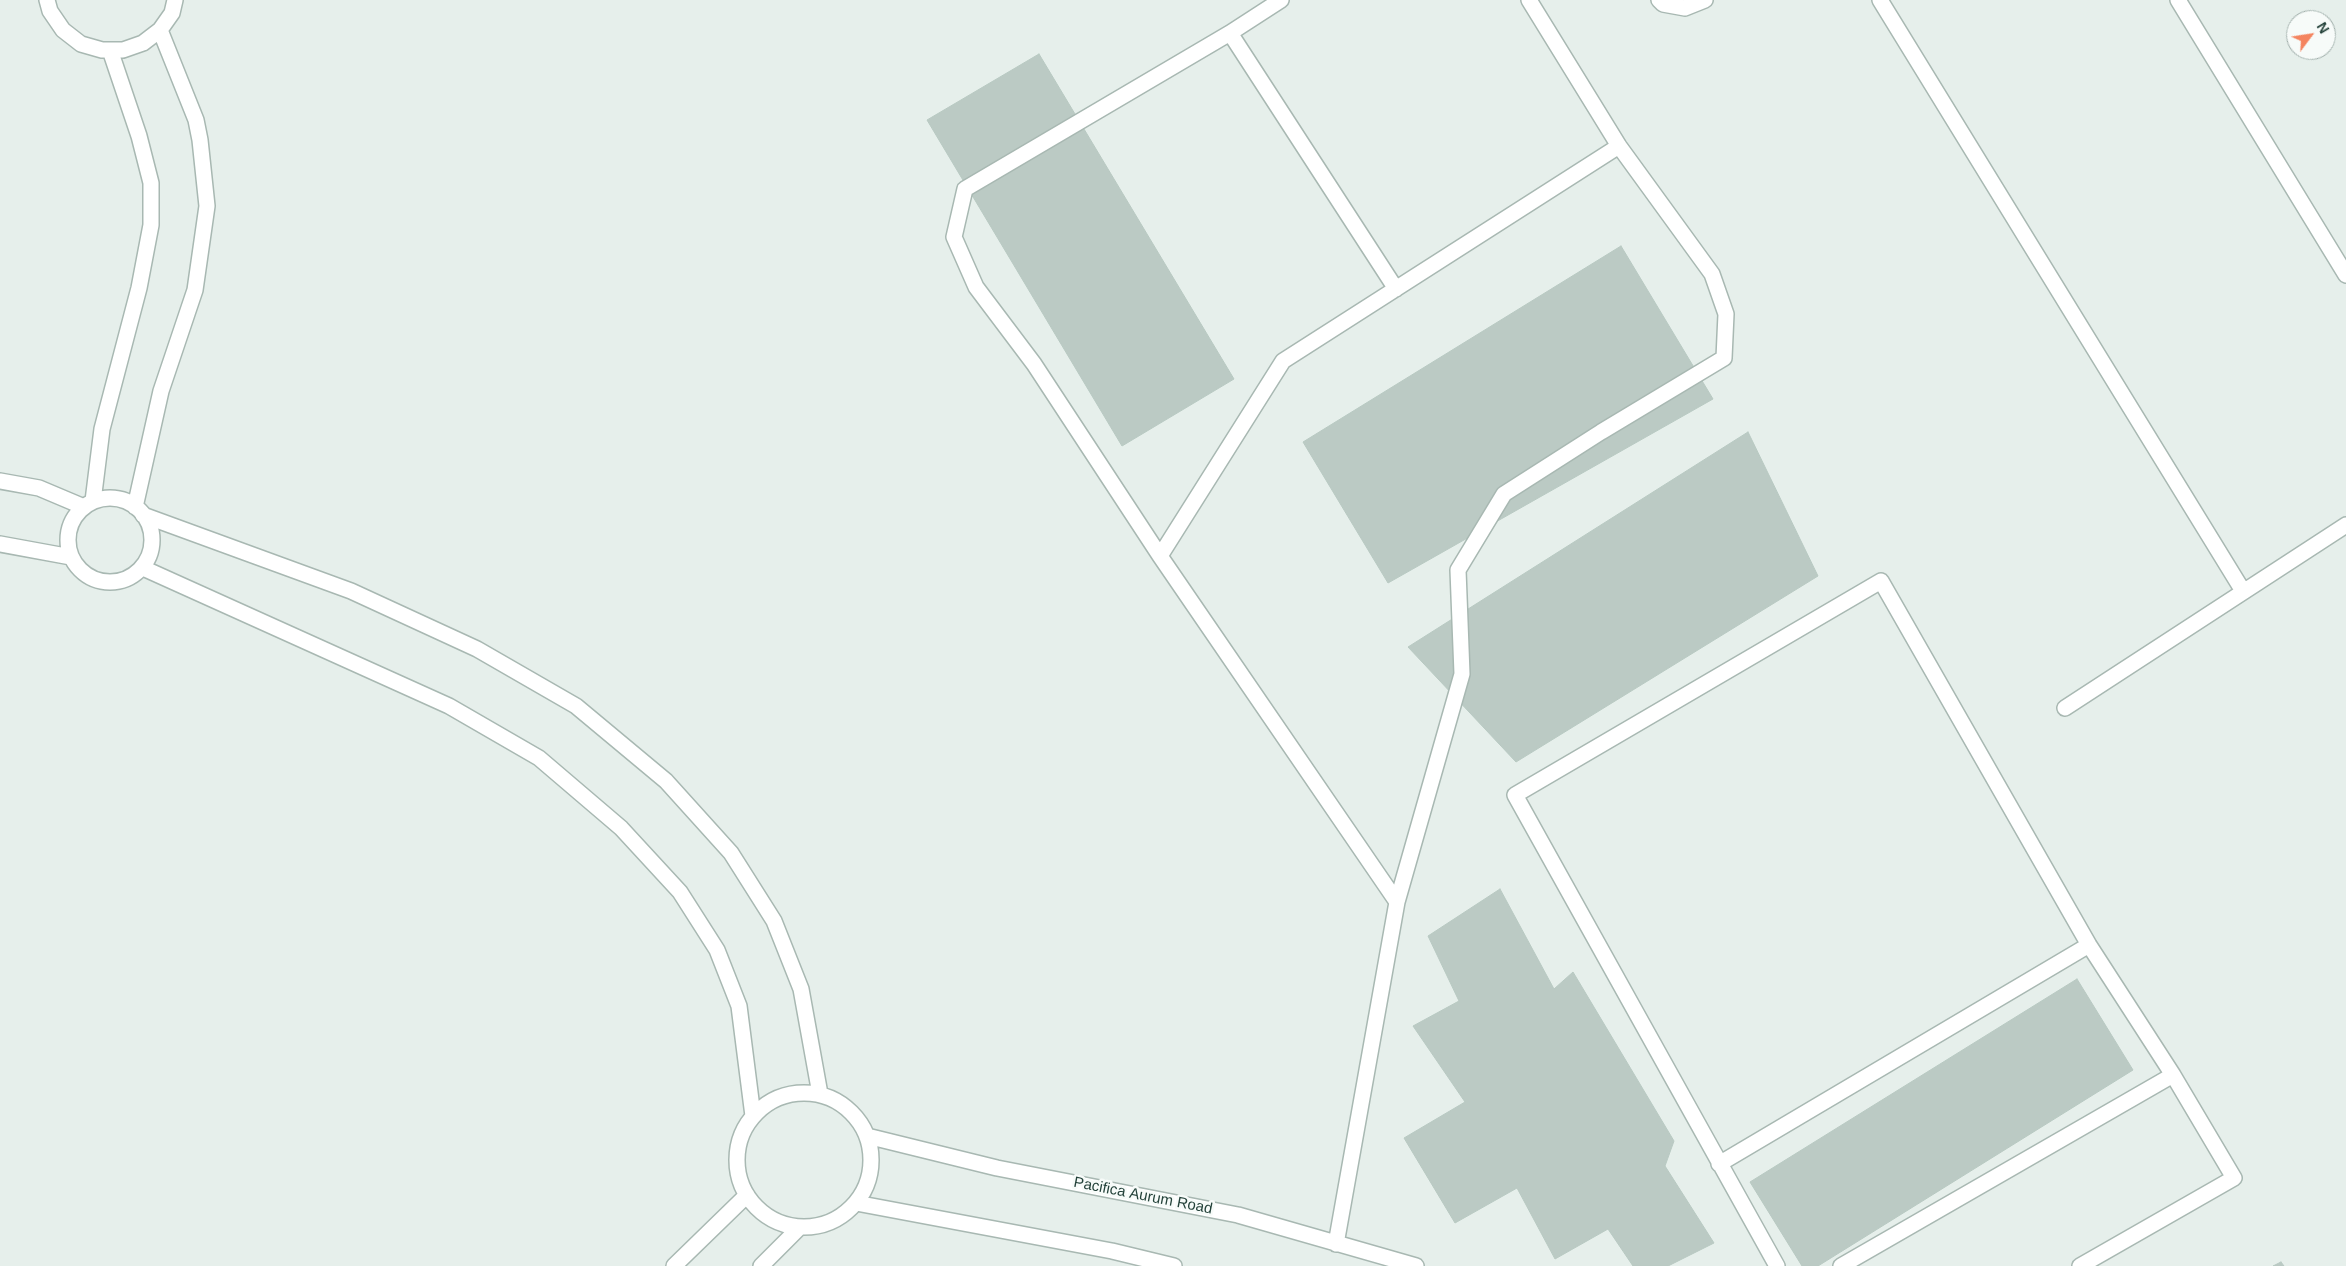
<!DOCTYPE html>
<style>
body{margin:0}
#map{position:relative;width:2346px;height:1266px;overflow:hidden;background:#e6efeb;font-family:Helvetica,sans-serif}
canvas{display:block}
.north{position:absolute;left:2286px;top:10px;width:50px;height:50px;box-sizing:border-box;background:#f7fbf9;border:1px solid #a3b1ad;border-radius:50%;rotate:59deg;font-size:14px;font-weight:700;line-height:20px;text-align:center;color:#24423a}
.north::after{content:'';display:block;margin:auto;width:18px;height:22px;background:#f4845f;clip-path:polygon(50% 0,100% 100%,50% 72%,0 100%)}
</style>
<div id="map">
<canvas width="2346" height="1266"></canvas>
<div class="north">N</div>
</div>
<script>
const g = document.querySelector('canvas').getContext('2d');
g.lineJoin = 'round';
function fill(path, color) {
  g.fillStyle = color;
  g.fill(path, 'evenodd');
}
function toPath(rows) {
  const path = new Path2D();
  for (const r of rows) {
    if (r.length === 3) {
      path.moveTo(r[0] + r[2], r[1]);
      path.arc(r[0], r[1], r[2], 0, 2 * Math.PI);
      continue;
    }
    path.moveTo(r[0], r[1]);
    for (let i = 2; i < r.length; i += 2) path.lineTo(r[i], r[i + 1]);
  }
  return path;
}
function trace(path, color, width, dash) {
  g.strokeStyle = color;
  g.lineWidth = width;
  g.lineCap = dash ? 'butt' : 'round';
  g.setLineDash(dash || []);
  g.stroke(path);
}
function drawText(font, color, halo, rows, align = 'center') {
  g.font = font + ' Helvetica,sans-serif';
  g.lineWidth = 5;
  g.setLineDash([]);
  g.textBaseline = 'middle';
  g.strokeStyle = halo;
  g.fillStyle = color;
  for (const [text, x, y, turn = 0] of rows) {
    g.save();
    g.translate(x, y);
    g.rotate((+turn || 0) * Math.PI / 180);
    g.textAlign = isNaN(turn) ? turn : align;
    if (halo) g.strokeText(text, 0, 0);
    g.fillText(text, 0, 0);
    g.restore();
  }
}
const building = toPath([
 [1039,54,1234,379,1122,446,927,120,1039,54],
 [1621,246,1713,399,1388,583,1303,442,1621,246],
 [1748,432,1818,576,1516,762,1408,647,1748,432],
 [1500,889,1554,989,1573,972,1674,1141,1665,1166,1714,1243,1668,1266,1633,1266,1608,1229,1555,1259,1517,1188,1455,1223,1404,1138,1465,1102,1413,1026,1459,1001,1428,936,1500,889],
 [2077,979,2133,1070,1818,1266,1802,1266,1750,1182,2077,979],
 [2281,1262,2284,1266,2273,1266,2281,1262]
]);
fill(building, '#bbcac4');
trace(building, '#b8c9c2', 1);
const minor = toPath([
 [47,0,50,11,63,30,81,44,102,50,123,50,143,43,160,30,172,13,175,0],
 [1281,0,1230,33,965,189,954,237,976,287,1034,364,1160,556,1397,902],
 [1659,0,1663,4,1685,8,1705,0],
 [1880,0,2243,591],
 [2178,0,2346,275],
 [1230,33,1396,289],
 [0,481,39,488,84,507],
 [110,540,42],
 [93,501,102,429,139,288,151,225,151,183,139,136,110,50],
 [135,507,161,391,195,290,207,206,200,140,196,120,160,30],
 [143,515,351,591,477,649,576,706,666,781,731,853,774,921,801,989,820,1094],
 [0,544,71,557],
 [1160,556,1283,361,1619,146],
 [143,568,449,706,539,758,621,828,680,892,717,950,739,1006,753,1116],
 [2065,708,2346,525],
 [804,1160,67],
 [867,1136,997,1168,1238,1215,1416,1266],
 [1719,1164,2089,945],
 [856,1203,1112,1251,1174,1266],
 [1336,1244,1397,902,1462,674,1458,570,1504,494,1601,432,1724,358,1726,314,1712,274,1619,146,1529,0],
 [674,1266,747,1195],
 [761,1266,800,1227],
 [1777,1266,1515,795,1881,581,2089,945,2173,1075,2234,1178,2080,1266],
 [1841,1266,2173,1075]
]);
trace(minor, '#a8b8b2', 18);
trace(minor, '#fff', 15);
drawText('15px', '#24423a', '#f7fbf9', [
 ["Pacifica Aurum Road",1143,1196,11]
]);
</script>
